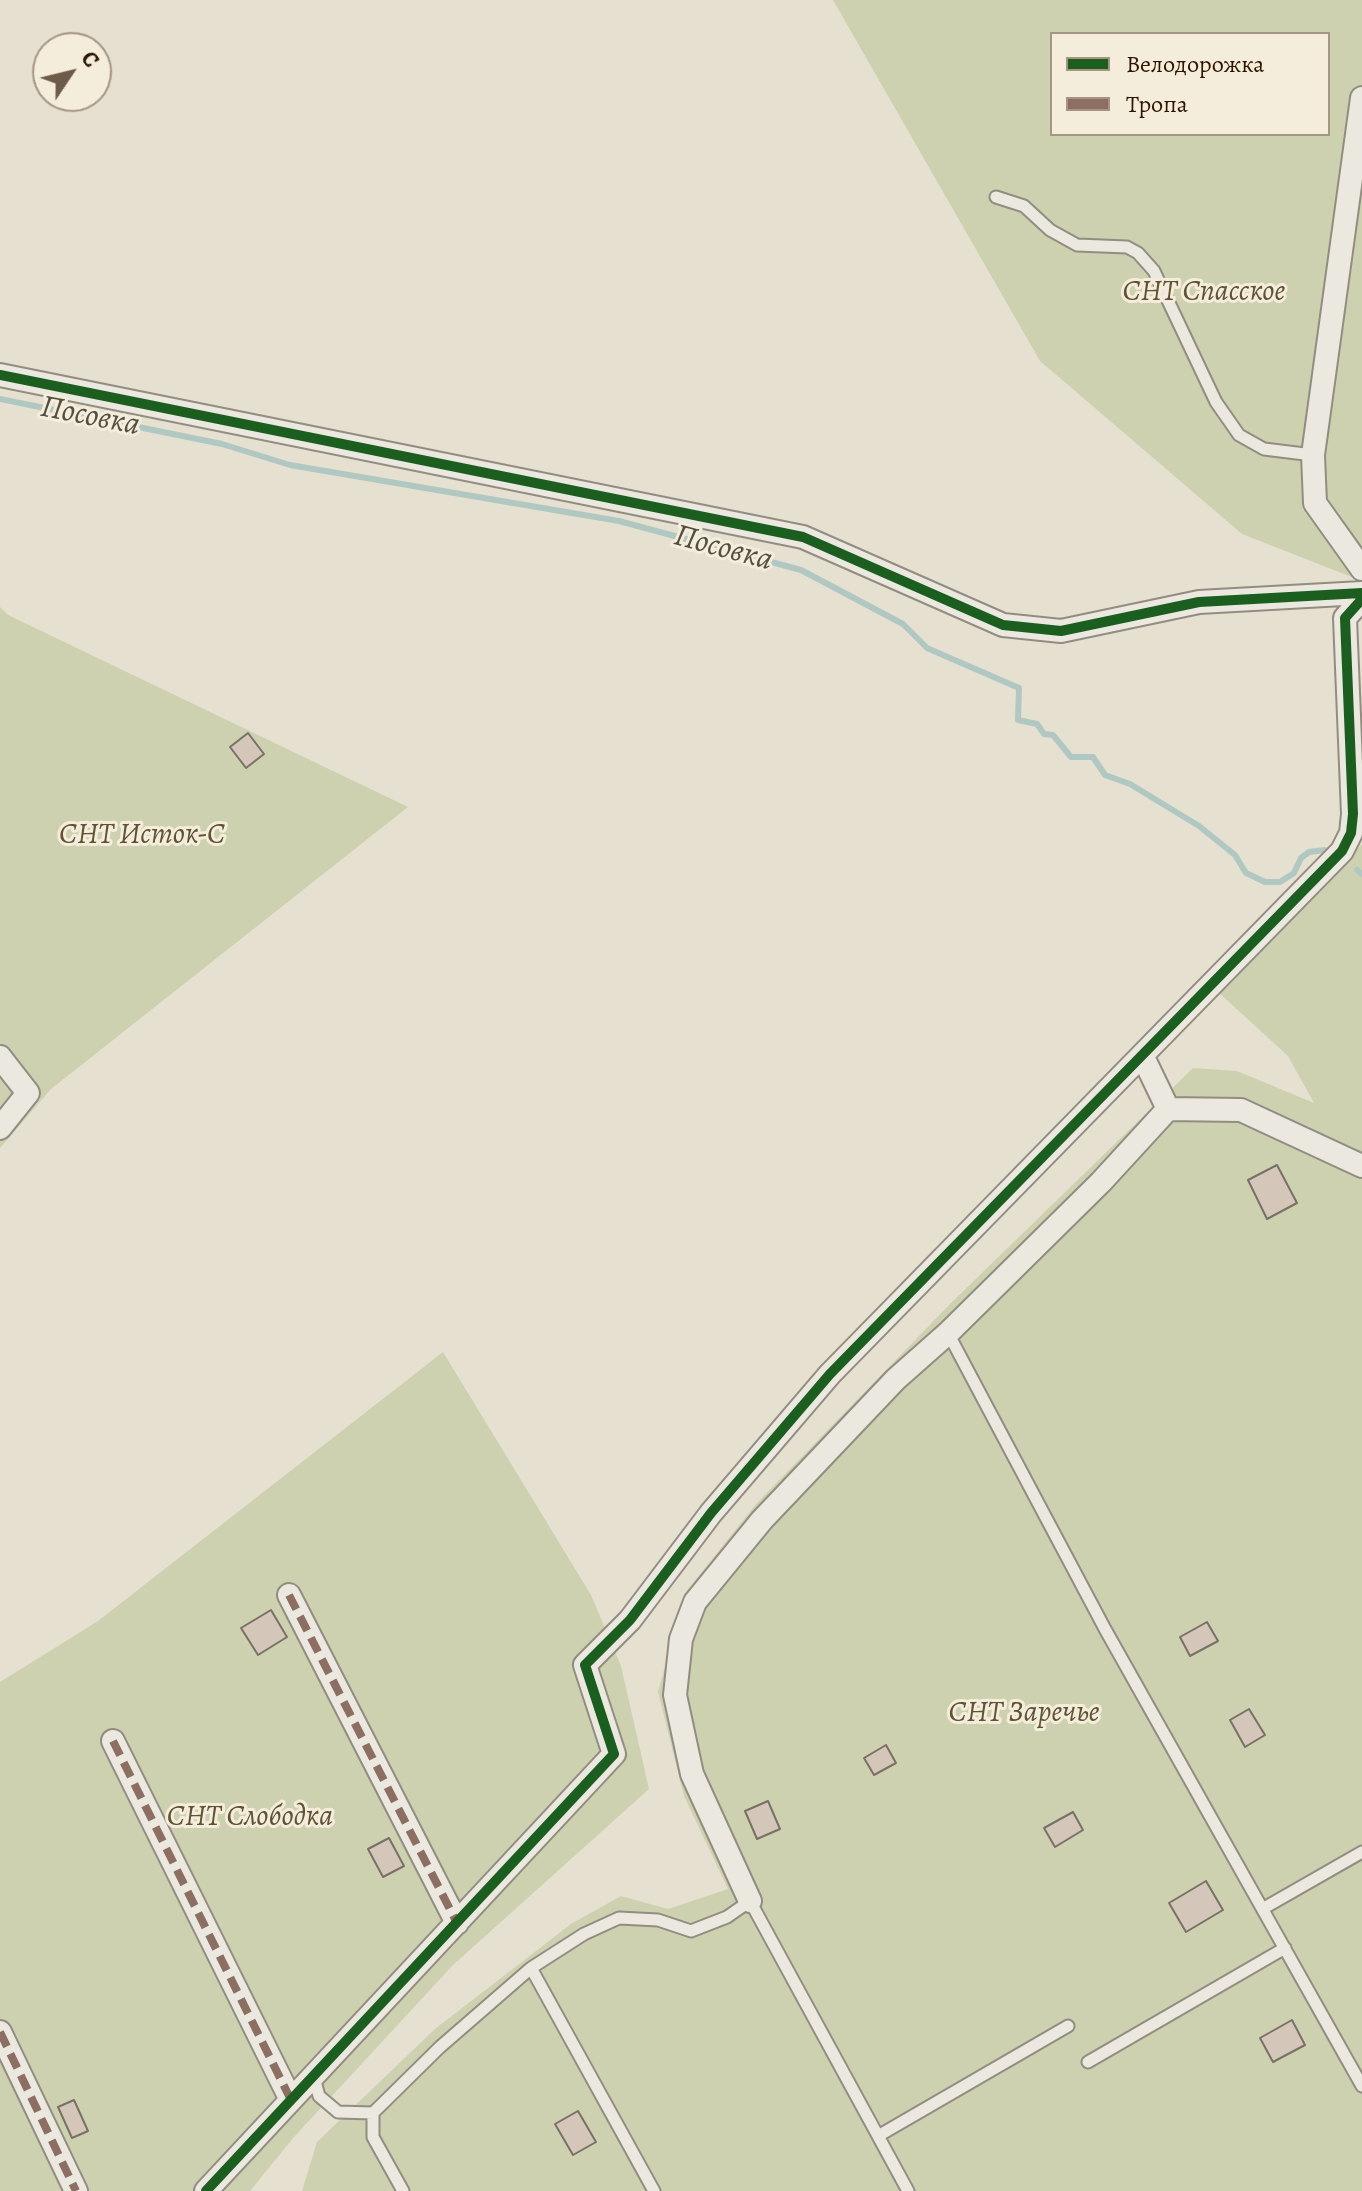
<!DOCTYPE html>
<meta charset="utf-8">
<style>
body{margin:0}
#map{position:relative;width:1362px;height:2191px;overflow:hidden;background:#e5e0d0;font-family:Alegreya,serif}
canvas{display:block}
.legend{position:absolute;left:1050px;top:32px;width:280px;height:104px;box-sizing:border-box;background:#f4eddb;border:2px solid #a59683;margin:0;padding:10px 14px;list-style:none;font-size:24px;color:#2f1400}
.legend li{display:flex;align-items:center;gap:16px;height:40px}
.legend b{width:40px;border:2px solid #a59683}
.north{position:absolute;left:32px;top:32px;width:80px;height:80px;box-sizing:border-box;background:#f4eddb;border:2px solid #a59683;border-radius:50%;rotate:55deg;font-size:22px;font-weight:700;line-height:32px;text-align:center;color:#2f1400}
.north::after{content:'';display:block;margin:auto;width:28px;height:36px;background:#6f5b49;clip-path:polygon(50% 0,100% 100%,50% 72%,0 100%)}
</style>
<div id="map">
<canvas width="1362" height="2191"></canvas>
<ul class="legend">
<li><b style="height:10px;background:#1b5e20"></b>Велодорожка</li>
<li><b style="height:10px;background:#8d6e63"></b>Тропа</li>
</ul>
<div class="north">С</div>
</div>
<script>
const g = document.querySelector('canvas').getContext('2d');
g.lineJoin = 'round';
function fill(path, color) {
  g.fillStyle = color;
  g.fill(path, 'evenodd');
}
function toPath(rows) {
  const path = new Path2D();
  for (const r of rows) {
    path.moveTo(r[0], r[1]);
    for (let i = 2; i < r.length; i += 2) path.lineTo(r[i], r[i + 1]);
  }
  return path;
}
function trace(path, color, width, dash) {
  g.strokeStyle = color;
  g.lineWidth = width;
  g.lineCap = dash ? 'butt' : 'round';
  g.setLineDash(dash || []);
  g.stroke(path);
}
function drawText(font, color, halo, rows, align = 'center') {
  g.font = font + ' Alegreya,serif';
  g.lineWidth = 6;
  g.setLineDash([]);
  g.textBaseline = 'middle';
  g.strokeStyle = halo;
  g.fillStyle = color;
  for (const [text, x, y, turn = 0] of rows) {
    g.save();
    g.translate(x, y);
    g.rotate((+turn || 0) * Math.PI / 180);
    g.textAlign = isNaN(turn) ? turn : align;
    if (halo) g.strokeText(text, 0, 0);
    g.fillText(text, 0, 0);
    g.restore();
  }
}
fill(toPath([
 [833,0,1362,0,1362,581,1242,534,1040,361],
 [1052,34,1328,34,1328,134,1052,134],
 [0,607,8,615,408,807,51,1089,0,1148],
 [1362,844,1362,2191,302,2191,317,2142,435,2029,571,1924,621,1896,668,1909,728,1889,684,1796,658,1692,685,1593,756,1504,951,1303,1193,1068,1237,1071,1314,1103,1288,1056,1218,992],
 [443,1352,591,1595,621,1666,649,1789,453,1965,294,2137,250,2191,0,2191,0,1682,98,1621]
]), '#cdd1af');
trace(toPath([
 [0,399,222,444,290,465,619,521,801,570,903,624,927,648,1019,688,1018,720,1037,724,1044,734,1053,735,1071,757,1093,757,1105,775,1130,784,1199,826,1235,855,1246,873,1265,882,1280,882,1294,873,1301,858,1309,852,1325,850],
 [1357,870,1362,874]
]), '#b1c8c2', 6);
const building = toPath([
 [248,733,264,754,246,768,230,747,248,733],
 [1277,1165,1297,1203,1267,1219,1248,1180,1277,1165],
 [271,1610,287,1637,258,1655,241,1628,271,1610],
 [1207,1622,1218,1641,1190,1656,1180,1637,1207,1622],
 [1249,1709,1265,1735,1245,1747,1230,1720,1249,1709],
 [886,1745,896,1763,874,1775,864,1758,886,1745],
 [768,1801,780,1829,757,1839,745,1811,768,1801],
 [1073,1812,1083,1830,1055,1847,1044,1828,1073,1812],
 [389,1838,404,1866,383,1877,368,1849,389,1838],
 [1206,1881,1223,1910,1186,1932,1169,1903,1206,1881],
 [1292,2020,1305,2045,1273,2062,1260,2038,1292,2020],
 [74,2100,88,2131,72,2138,58,2107,74,2100],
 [578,2111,596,2142,573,2155,555,2124,578,2111]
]);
fill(building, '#d5c6ba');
trace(building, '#797166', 2);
const lane = toPath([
 [996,197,1024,206,1050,230,1077,245,1127,247,1138,253,1154,271,1216,402,1239,435,1264,449,1313,455],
 [948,1333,1105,1629,1362,2086],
 [1264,1908,1362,1852],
 [1088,2062,1285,1948],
 [313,2074,319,2096,338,2112,373,2113],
 [878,2136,1068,2026],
 [403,2191,373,2137,373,2113,440,2047,531,1968],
 [654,2191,531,1968,584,1934,619,1918,658,1920,691,1931,727,1917,750,1901,908,2191]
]);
const street = toPath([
 [1362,98,1313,455,1315,503,1362,569],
 [0,375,803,537,1003,625,1061,631,1199,602,1362,593],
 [0,1057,28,1093,0,1128],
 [1168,1109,1241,1110,1362,1166],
 [289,1595,457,1923],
 [113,1741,290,2098],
 [750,1901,692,1774,675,1695,681,1639,695,1602,762,1520,896,1379,948,1333,1101,1182,1168,1109,1143,1057],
 [0,2032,76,2191],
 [206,2191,614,1754,585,1665,630,1620,711,1513,830,1374,1342,851,1351,833,1353,814,1345,618,1362,599]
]);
trace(lane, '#938c81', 15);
trace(street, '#938c81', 26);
trace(lane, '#ebe8e0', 11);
trace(street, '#ebe8e0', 22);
trace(toPath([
 [289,1595,457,1923],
 [113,1741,290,2098],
 [0,2032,76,2191]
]), '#8d6e63', 8, [16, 8]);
trace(toPath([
 [0,375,803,537,1003,625,1061,631,1199,602,1362,593],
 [206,2191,614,1754,585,1665,630,1620,711,1513,830,1374,1342,851,1351,833,1353,814,1345,618,1362,599]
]), '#1b5e20', 10);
drawText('italic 30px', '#605234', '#f4eddb', [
 ["СНТ Спасское",1204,293],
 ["СНТ Исток-С",142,836],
 ["СНТ Заречье",1024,1714],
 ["СНТ Слободка",250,1818]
]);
drawText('italic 32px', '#554f42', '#f4eddb', [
 ["Посовка",90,417,11],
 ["Посовка",723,549,15]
]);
</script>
